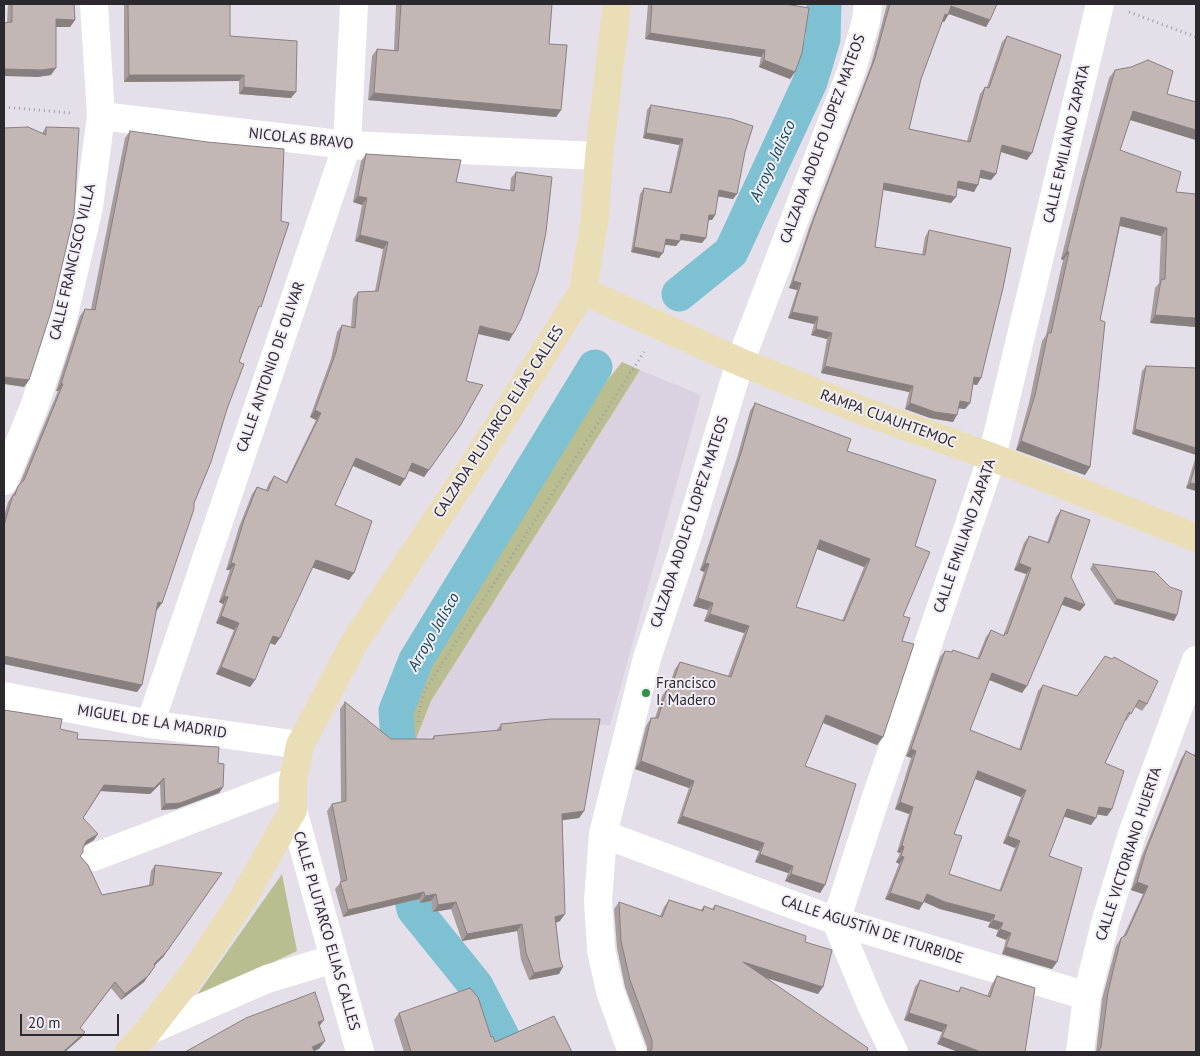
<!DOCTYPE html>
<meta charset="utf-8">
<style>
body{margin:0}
#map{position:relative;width:1200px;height:1056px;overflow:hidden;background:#e5dfe9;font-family:"PT Sans",sans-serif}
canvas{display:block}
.frame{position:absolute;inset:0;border:5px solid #2b292d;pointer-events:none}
.scale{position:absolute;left:20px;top:1014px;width:99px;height:22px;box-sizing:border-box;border:2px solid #2b292d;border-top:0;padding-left:6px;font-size:15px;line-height:18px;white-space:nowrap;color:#2b292d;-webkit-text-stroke:4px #f2edf6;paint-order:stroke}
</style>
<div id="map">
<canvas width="1200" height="1056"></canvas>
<div class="frame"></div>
<div class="scale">20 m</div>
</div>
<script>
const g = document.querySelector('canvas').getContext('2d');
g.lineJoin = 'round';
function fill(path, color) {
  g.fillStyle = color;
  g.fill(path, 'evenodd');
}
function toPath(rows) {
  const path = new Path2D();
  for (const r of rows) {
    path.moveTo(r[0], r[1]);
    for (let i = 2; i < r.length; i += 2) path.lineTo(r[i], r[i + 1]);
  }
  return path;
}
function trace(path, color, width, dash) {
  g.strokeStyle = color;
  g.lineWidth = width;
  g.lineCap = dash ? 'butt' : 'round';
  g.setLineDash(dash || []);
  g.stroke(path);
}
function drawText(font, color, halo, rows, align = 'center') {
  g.font = font + ' "PT Sans",sans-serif';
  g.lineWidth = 4;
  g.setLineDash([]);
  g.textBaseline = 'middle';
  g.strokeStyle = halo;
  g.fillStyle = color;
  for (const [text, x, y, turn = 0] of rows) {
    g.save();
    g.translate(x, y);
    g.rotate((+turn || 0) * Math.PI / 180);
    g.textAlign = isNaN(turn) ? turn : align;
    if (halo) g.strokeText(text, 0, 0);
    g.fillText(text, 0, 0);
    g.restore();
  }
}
fill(toPath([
 [640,370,701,395,610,725,551,724,416,739,431,701]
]), '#dad1e1');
fill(toPath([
 [622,362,640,370,431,701,416,739,407,740,406,710,421,673,606,382],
 [282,874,297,951,194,999]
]), '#babd8f');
trace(toPath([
 [679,294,731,252,810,82,823,39,824,4],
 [401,787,396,711,416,660,595,367],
 [406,854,407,877,414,909,476,986,510,1052]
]), '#7dc1d3', 35);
trace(toPath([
 [1129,12,1196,37],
 [4,107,71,113],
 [418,722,420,706,425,690,644,352]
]), '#a19ca4', 3, [1, 4]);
trace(toPath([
 [101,116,347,145,599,156],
 [4,481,34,407,62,323,89,207,101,116,94,4],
 [4,696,150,724,300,745],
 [150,724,347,145,354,4],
 [293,810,360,1052],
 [603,834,836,921,1087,996],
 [94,857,293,781],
 [148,1031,267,979,333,959],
 [632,1052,610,991,601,950,598,901,603,834,647,658,688,535,740,362,852,69,866,21,868,4],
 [894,1052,872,1007,836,921,875,800,992,457,1100,4],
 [1080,1052,1087,996,1105,923,1132,834,1196,660]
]), '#fff', 28);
trace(toPath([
 [583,291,740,362,863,411,992,457,1196,538],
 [129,1052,148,1031,197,968,244,897,293,810,293,781,300,745,354,643,476,461,583,291,595,217,599,156,617,4]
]), '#eadeb6', 28);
fill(toPath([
 [8,4,74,4,75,20,70,27,56,27,51,75,37,77,7,23],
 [124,4,230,4,230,36,291,98,239,94,239,81,124,82],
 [396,4,552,4,549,44,561,110,556,117,368,100,372,56,377,49,394,50],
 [648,4,785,4,795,72,790,79,759,67,761,57,645,39],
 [887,4,997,4,990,20,986,27,949,14,944,22,942,21,921,79,909,129,967,141,980,94,985,87,987,87,1002,42,1007,36,1027,160,1001,152,996,174,991,180,980,178,974,192,957,188,951,203,883,190,875,247,922,255,925,237,929,230,981,378,977,385,973,384,970,403,965,409,959,408,953,422,930,418,905,409,909,392,821,373,827,339,811,335,814,324,788,318,797,290,789,288,809,228,871,65],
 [1115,70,1167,94,1196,102,1196,140,1130,120,1120,150,1176,192,1196,194,1196,327,1150,323,1155,288,1159,283,1161,236,1120,226,1100,320,1090,467,1085,475,1016,450,1029,403,1042,341,1046,335,1063,260,1061,259,1078,191,1109,78],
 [651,105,745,152,733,199,718,196,715,215,712,220,709,220,702,243,680,240,676,246,665,245,659,258,631,252,640,194,644,188,669,192,679,145,643,138,647,110],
 [46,127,79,128,29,380,24,387,42,133],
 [130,131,256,314,239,362,227,409,157,610,156,610,142,685,137,692,4,664,4,516,8,502,19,485,58,391,56,391,80,316,85,309,91,309,125,138],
 [366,154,456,182,510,191,511,178,516,172,513,334,509,341,478,334,466,381,460,426,424,477,409,470,400,486,353,466,335,505,349,580,312,567,275,645,270,643,255,680,250,687,216,674,234,630,216,623,223,604,219,602,230,570,226,570,239,527,252,494,257,487,266,490,269,483,274,476,286,482,316,420,310,417,331,359,337,332,342,325,351,327,353,299,358,292,375,291,383,249,355,241,362,205,353,202,361,161],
 [1146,366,1196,368,1132,434,1142,371],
 [755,403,847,451,915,546,903,616,902,641,883,737,877,745,823,723,805,766,825,885,820,893,785,881,788,873,755,862,759,851,677,823,689,788,635,769,646,726,651,718,655,718,662,696,667,689,668,689,675,669,680,662,728,676,744,633,704,621,708,610,693,606,704,572,700,570,737,458,750,411],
 [817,548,864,567,842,621,796,607],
 [1196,456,1196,491,1186,488],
 [1061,510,1071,577,1080,611,1062,605,1022,693,989,680,970,730,1019,749,1038,691,1043,685,1077,696,1105,656,1147,704,1142,711,1135,707,1126,721,1125,720,1105,763,1112,809,1107,816,1097,814,1091,825,1064,816,1049,856,1057,962,1052,969,1002,954,1006,940,996,936,998,930,988,927,990,922,940,909,924,902,919,910,885,899,899,864,896,862,900,853,897,852,909,814,895,809,911,758,906,756,940,657,945,651,951,652,953,650,977,659,986,637,991,630,1003,636,1026,574,1014,570,1024,543,1029,536,1047,543,1056,517],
 [975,779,1021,797,1003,843,1015,848,999,891,949,874,954,834],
 [1093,564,1174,621,1114,604,1090,569],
 [345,702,391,739,432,739,434,736,496,731,501,724,584,811,579,818,562,820,560,921,556,923,559,974,529,980,521,960,517,931,462,941,451,909,433,912,431,901,420,903,419,899,343,917,335,889,341,882,327,811,332,804,341,802,340,709],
 [60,729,77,739,218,763,223,787,219,793,176,809,161,810,160,784,150,794,101,791,83,818,94,840,84,846,83,848,83,852,80,856,102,895,149,885,151,871,155,865,222,873,163,957,155,965,155,966,144,982,121,1000,111,988,80,1028,85,1032,81,1038],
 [1186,751,1194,755,1196,751,1196,1052,1096,1052,1102,999,1116,946,1121,938,1123,937,1143,894,1131,890,1141,858,1181,759],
 [669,900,701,910,704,906,712,909,715,905,805,942,818,994,766,978,867,1052,647,1052,647,1047,625,987,617,948,614,909,619,902,660,916,664,907],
 [997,976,1035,988,937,1044,942,1032,904,1020,915,987,920,980,958,992,961,987,987,996,992,984],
 [399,1013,491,1037,495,1042,572,1052,404,1052,394,1020]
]), '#a89d9d');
fill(toPath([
 [951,6,990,20,986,27,946,13],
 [945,14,948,15,944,22,940,20],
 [56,19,75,20,70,27,51,27],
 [650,33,765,50,761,57,645,39],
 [764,60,795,72,790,79,759,67],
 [56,68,51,75,37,77,4,76,4,69],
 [129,75,244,75,239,81,124,82],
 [244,87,296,92,291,98,239,94],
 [374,93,561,110,556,117,368,100],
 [1133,111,1196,130,1196,140,1127,119],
 [646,133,683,139,679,145,643,138],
 [1002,145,1032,153,1027,160,998,151],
 [981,170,996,174,991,180,976,177],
 [958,181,978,185,974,192,953,187],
 [884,183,956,197,951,203,879,189],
 [719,190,737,194,733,199,716,196],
 [358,196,367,198,362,205,353,202],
 [709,215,715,215,712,220,706,220],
 [1121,217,1167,228,1161,236,1116,225],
 [681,234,706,238,702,243,677,239],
 [360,235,388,242,383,249,355,241],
 [666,239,680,241,676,246,662,244],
 [634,247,663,253,659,258,631,252],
 [1067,251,1069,252,1063,260,1061,259],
 [793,281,801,283,797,290,789,288],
 [792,312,818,317,814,324,788,318],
 [1155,315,1196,318,1196,327,1150,323],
 [480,326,513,334,509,341,475,333],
 [816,329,832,333,827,339,811,335],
 [825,366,913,386,909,392,821,373],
 [4,377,29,380,24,387,4,384],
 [974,377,981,378,977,385,970,384],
 [61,384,63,384,58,391,56,391],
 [960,401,970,403,965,409,955,408],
 [910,403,957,415,953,422,930,418,905,409],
 [315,410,321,413,316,420,310,417],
 [1135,429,1196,448,1196,455,1132,434],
 [1021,441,1090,467,1085,475,1016,450],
 [356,458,405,479,400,486,351,465],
 [412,463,429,470,424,477,407,470],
 [1190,483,1196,484,1196,491,1186,488],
 [820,540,870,559,864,567,814,548],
 [316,560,354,573,349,580,311,567],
 [231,563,235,564,230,570,226,570],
 [705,563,709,564,704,572,700,570],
 [1019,563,1031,568,1026,574,1014,570],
 [224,596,228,597,223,604,219,602],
 [1065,597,1085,605,1080,611,1060,604],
 [698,598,713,603,708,610,693,606],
 [1117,599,1177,615,1174,621,1114,604],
 [158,602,162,603,157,610,152,609],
 [710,614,749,626,744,633,704,621],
 [221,616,239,623,234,630,216,623],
 [273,636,280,638,275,645,268,642],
 [4,656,142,685,137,692,4,664],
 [221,667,255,680,250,687,216,674],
 [992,673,1027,686,1022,693,987,679],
 [826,715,883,737,877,745,821,722],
 [911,749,916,751,911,758,906,756],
 [641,761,694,781,689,788,635,769],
 [978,771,1026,790,1021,797,973,778],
 [164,778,160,784,150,794,100,791,104,785],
 [223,787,219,793,176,809,161,810,165,804],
 [900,802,913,807,909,814,895,809],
 [1099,807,1112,809,1107,816,1094,814],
 [1067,809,1096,818,1091,825,1062,816],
 [584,811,579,818,557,821,562,814],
 [682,816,764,843,759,851,677,823],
 [98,834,94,840,82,847,86,841],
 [1008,836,1020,841,1015,848,1003,843],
 [902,845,904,847,900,853,897,852],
 [760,854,793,866,788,873,755,862],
 [901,856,904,857,899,864,896,862],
 [791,874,825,885,820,893,785,881],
 [1137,882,1148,886,1143,894,1131,890],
 [424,892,419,899,343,917,348,910],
 [890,893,923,903,919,910,885,899],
 [436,894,431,901,420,903,425,896],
 [927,894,995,915,990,922,940,909,922,901],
 [456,902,451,909,433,912,438,905],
 [565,914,560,921,550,924,555,917],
 [993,920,1003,923,998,930,988,927],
 [522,924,517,931,462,941,467,934],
 [1000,929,1011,933,1006,940,996,936],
 [1006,947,1057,962,1052,969,1002,954],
 [167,951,163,957,150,970,154,964],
 [743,962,823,987,818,994,738,969],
 [155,966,144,982,121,1000,125,994],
 [563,967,559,974,529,980,534,973],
 [909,1013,947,1025,942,1032,904,1020],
 [324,1020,318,1028,318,1022],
 [85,1032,81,1038,65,1052,63,1052],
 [942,1037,981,1052,958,1052,937,1044],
 [325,1041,319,1049,312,1052,312,1047]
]), '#88807f');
const building = toPath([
 [12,4,74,4,75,20,56,19,56,68,42,70,4,69,4,23,12,22,12,4],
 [128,4,230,4,230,36,297,41,296,92,244,87,244,75,129,75,128,4],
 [401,4,552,4,549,44,567,45,561,110,374,93,377,49,398,51,401,4],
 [652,4,785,4,809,8,802,53,795,72,764,60,765,50,650,33,652,4],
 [890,4,997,4,990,20,951,6,948,15,945,14,921,79,909,129,970,142,985,87,989,88,1007,36,1061,55,1032,153,1002,145,996,174,981,170,978,185,958,181,956,197,884,183,875,247,925,255,929,230,1011,248,1003,288,981,378,974,377,970,403,960,401,957,415,935,412,910,403,913,386,825,366,832,333,816,329,818,317,792,312,801,283,793,281,813,221,875,58,890,4],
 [1148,60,1173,71,1167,94,1196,102,1196,130,1133,111,1120,150,1181,172,1176,192,1196,194,1196,318,1155,315,1161,280,1165,279,1167,228,1121,217,1100,320,1105,322,1090,467,1021,441,1035,395,1048,333,1051,333,1069,252,1067,251,1084,183,1115,70,1131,67,1148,60],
 [651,105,732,119,753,126,745,152,737,194,719,190,715,215,709,215,706,238,681,234,680,241,666,239,663,253,634,247,644,188,671,193,683,139,646,133,651,105],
 [28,127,46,135,46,127,79,128,74,215,51,312,29,380,4,377,4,128,28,127],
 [130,131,207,142,284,149,281,221,289,223,261,307,259,306,239,362,244,364,227,409,211,462,194,503,194,509,162,603,158,602,142,685,4,656,4,525,13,495,15,495,18,486,24,480,63,384,61,384,85,309,95,310,130,131],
 [366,154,461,160,456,182,514,191,516,172,552,177,546,232,538,272,521,319,513,334,480,326,466,381,483,385,460,426,429,470,412,463,405,479,356,458,335,505,372,521,354,573,316,560,280,638,273,636,255,680,221,667,239,623,221,616,228,597,224,596,235,564,231,563,244,520,257,487,268,491,274,476,287,483,321,413,315,410,336,352,342,325,355,328,358,292,378,291,388,242,360,235,367,198,358,196,366,154],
 [1146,366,1196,368,1196,448,1135,429,1146,366],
 [755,403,851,439,847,451,936,480,915,546,930,552,903,616,910,618,902,641,914,644,883,737,826,715,805,766,856,784,825,885,791,874,793,866,760,854,764,843,682,816,694,781,641,761,651,718,658,718,667,689,670,690,680,662,731,677,749,626,710,614,713,603,698,598,709,564,705,563,742,450,755,403],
 [820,540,870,559,844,621,796,607,820,540],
 [1196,463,1196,484,1190,483,1196,463],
 [1061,510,1090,520,1071,577,1085,605,1065,597,1027,686,992,673,970,730,1021,750,1043,685,1077,696,1105,656,1112,659,1114,657,1158,681,1147,704,1139,700,1131,714,1129,712,1105,763,1124,771,1112,809,1099,807,1096,818,1067,809,1049,856,1082,868,1057,962,1006,947,1011,933,1000,929,1003,923,993,920,995,915,945,902,927,894,923,903,890,893,904,857,901,856,904,847,902,845,913,807,900,802,916,751,911,749,945,651,952,652,953,650,979,659,991,630,1004,636,1005,633,1007,634,1031,568,1019,563,1029,536,1049,543,1061,510],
 [978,771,1026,790,1008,836,1020,841,1001,891,949,874,962,836,954,834,978,771],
 [1093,564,1155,572,1170,587,1182,591,1177,615,1117,599,1093,564],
 [345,702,391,739,434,739,434,736,501,730,501,724,551,719,600,719,584,811,562,814,565,914,555,917,560,959,563,967,534,973,526,953,522,924,467,934,456,902,438,905,436,894,425,896,424,892,348,910,340,882,347,880,332,804,346,801,345,702],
 [4,710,62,719,60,729,78,733,77,739,219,747,218,763,224,764,223,787,180,803,165,804,164,778,154,788,104,785,83,818,98,834,86,841,83,848,83,852,80,856,88,865,102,895,153,885,155,865,222,873,167,951,154,964,155,966,148,976,125,994,115,982,80,1028,85,1032,63,1052,4,1052,4,710],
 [1186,751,1195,756,1196,754,1196,1052,1098,1052,1101,1047,1108,992,1121,938,1126,935,1148,886,1137,882,1146,851,1186,751],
 [669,900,703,911,704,906,714,910,715,905,806,936,805,942,832,950,823,987,743,962,868,1048,867,1052,650,1052,652,1048,652,1040,630,980,621,941,619,902,662,917,669,900],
 [997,976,1035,988,1025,1052,981,1052,942,1037,947,1025,909,1013,920,980,959,992,961,987,990,997,997,976],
 [470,988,478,997,491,1037,493,1036,495,1042,554,1016,572,1052,411,1052,399,1013,470,988],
 [315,992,324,1020,318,1022,325,1041,312,1047,315,1052,185,1052,246,1018,315,992]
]);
fill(building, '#c3b7b6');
trace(building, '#88807f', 1);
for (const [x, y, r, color] of [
 [646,693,5,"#309246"]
]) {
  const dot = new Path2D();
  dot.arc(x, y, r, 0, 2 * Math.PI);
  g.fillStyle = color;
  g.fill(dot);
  trace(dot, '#f2edf6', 2);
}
drawText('15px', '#2b292d', '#f2edf6', [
 ["NICOLAS BRAVO",301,139,6],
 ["CALZADA ADOLFO LOPEZ MATEOS",823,139,-70],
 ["CALLE EMILIANO ZAPATA",1067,144,-77],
 ["CALLE FRANCISCO VILLA",73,262,-77],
 ["CALLE ANTONIO DE OLIVAR",271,367,-71],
 ["RAMPA CUAUHTEMOC",888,419,20],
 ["CALZADA PLUTARCO ELÍAS CALLES",499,422,-57],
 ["CALZADA ADOLFO LOPEZ MATEOS",690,522,-72],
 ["CALLE EMILIANO ZAPATA",965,536,-71],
 ["MIGUEL DE LA MADRID",152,722,9],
 ["CALLE VICTORIANO HUERTA",1129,854,-72],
 ["CALLE AGUSTÍN DE ITURBIDE",872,930,18],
 ["CALLE PLUTARCO ELIAS CALLES",326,931,74]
]);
drawText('15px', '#2b292d', '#f2edf6', [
 ["Francisco",656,684],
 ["I. Madero",656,701]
], 'left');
drawText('italic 16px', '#0b4856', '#f2edf6', [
 ["Arroyo Jalisco",773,161,-65],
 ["Arroyo Jalisco",434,632,-60]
]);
</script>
